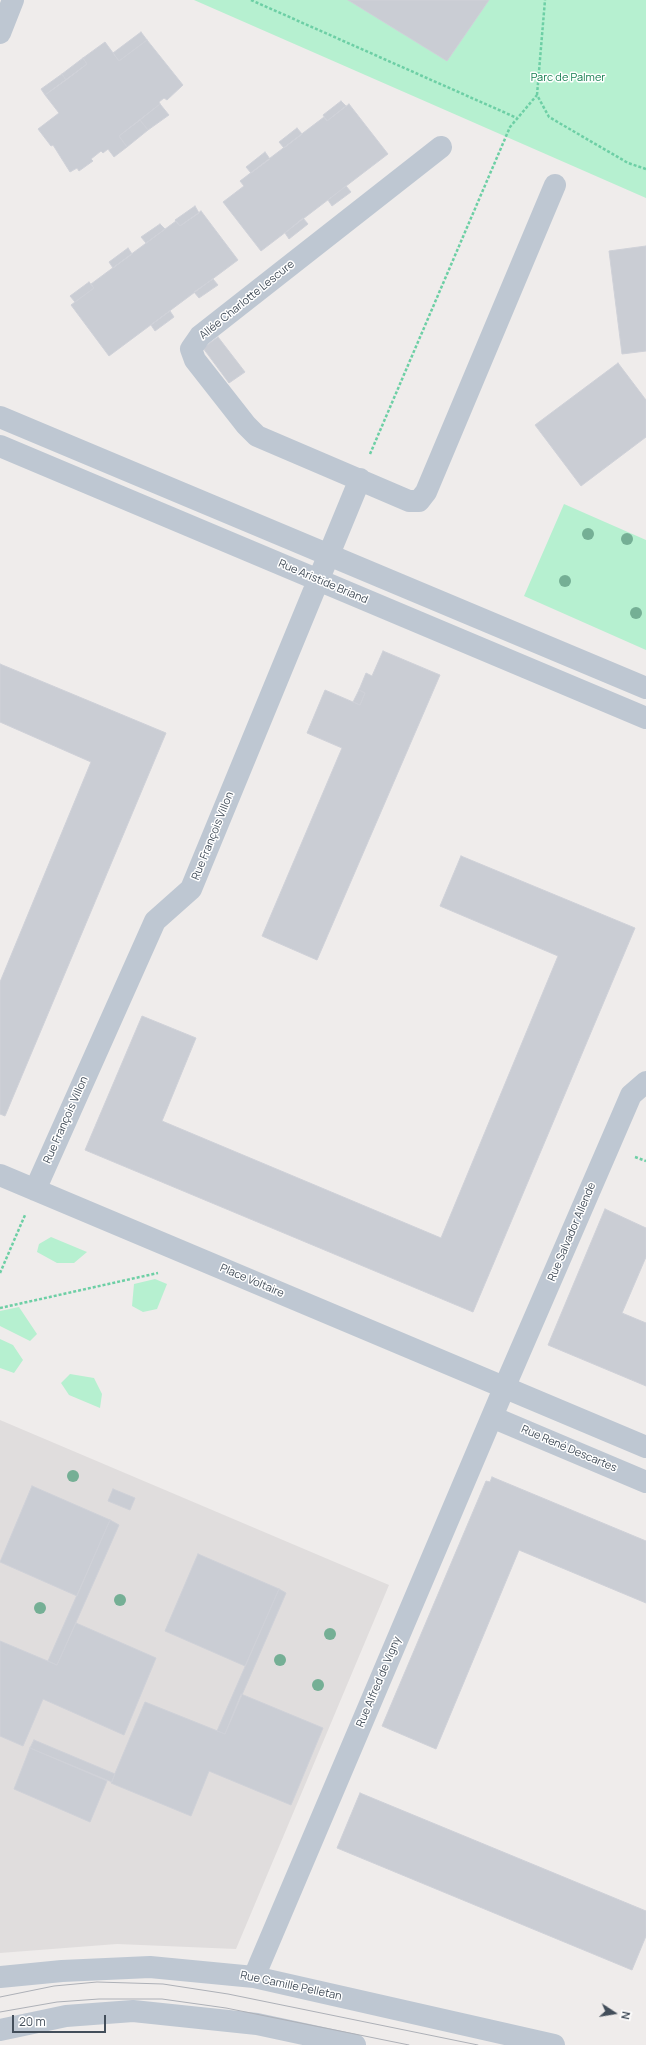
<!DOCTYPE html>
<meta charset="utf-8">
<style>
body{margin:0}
#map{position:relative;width:646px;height:2045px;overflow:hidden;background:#efeceb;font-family:Manrope,sans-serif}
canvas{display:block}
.north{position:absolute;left:594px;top:1993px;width:40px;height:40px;-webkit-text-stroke:3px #fff;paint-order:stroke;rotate:102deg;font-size:11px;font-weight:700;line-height:16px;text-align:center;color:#434e5a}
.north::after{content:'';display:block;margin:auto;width:14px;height:18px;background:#434e5a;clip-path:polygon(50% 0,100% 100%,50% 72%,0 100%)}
.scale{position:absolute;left:12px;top:2015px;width:94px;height:18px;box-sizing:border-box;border:2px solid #434e5a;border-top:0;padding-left:5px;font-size:12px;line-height:14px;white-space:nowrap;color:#434e5a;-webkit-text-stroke:3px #fff;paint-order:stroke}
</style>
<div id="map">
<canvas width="646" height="2045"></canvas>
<div class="north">N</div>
<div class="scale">20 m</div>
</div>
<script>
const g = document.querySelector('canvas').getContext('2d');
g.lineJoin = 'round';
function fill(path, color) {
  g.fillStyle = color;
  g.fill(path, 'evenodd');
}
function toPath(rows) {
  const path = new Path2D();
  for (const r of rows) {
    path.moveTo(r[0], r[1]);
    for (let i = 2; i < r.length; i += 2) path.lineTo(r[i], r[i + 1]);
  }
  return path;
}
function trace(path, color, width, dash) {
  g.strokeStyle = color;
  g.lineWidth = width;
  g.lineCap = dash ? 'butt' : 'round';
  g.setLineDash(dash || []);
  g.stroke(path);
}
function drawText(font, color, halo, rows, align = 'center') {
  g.font = font + ' Manrope,sans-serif';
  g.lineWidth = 3;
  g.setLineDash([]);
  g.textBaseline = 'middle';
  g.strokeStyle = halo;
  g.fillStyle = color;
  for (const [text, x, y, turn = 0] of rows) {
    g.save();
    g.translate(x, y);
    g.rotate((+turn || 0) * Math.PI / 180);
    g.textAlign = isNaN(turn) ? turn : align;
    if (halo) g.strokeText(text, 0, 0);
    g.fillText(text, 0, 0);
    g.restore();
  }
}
fill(toPath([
 [0,1420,389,1585,236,1949,117,1944,0,1953]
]), '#e0dddd');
fill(toPath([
 [194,0,646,0,646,198],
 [564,504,646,540,646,650,524,596],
 [51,1237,87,1252,74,1263,57,1263,37,1252,39,1244],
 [155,1279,167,1284,157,1309,143,1312,132,1306,134,1284],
 [19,1307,37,1334,30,1341,0,1326,0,1311],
 [0,1339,13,1345,23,1360,14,1373,0,1368],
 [70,1374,94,1378,102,1394,100,1408,69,1395,61,1383]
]), '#b6f0d0');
const building = toPath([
 [348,0,489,0,447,61,348,0],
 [141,32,147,40,119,61,113,53,141,32],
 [147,40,183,85,167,100,164,98,159,102,160,104,119,136,127,147,114,157,108,149,103,153,101,151,91,159,93,161,79,171,77,168,70,172,53,145,51,146,38,129,59,113,45,95,87,64,83,58,105,42,119,61,147,40],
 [83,58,87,64,66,80,62,74,83,58],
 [62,74,66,80,45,95,41,89,62,74],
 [341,101,346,106,327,121,323,115,341,101],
 [160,104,169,115,148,130,140,120,160,104],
 [349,104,388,154,261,251,223,202,244,186,240,181,324,117,327,121,349,104],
 [140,120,148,130,127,147,119,136,140,120],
 [297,128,302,134,284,148,279,142,297,128],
 [265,152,270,159,251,173,246,167,265,152],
 [346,186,351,192,332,206,328,200,346,186],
 [195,206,199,213,180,226,175,220,195,206],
 [201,211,238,260,109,356,71,305,94,288,91,284,176,221,180,226,201,211],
 [303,218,308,224,289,239,285,233,303,218],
 [160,224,165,229,146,243,141,237,160,224],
 [646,246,646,351,622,354,609,251,646,246],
 [128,248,132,254,113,268,109,262,128,248],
 [213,279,218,285,199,298,194,292,213,279],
 [89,282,94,288,75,302,70,296,89,282],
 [170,311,174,317,155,331,151,325,170,311],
 [218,337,245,372,229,383,203,348,218,337],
 [618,363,646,400,646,437,581,486,535,425,618,363],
 [383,651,440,675,317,960,262,936,342,748,307,733,325,690,360,705,365,693,359,690,366,673,372,676,383,651],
 [0,664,166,733,5,1116,0,1114,0,982,91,762,0,722,0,664],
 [359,690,365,693,360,705,353,702,359,690],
 [461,856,635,928,473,1312,85,1150,142,1016,196,1038,162,1121,441,1238,558,956,440,906,461,856],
 [605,1209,646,1228,646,1257,622,1313,646,1323,646,1386,548,1345,605,1209],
 [492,1477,646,1541,646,1603,519,1550,436,1749,382,1726,486,1481,490,1482,492,1477],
 [32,1486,110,1520,77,1596,0,1562,32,1486],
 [113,1489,135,1498,130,1510,108,1501,113,1489],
 [110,1520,119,1525,57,1665,48,1661,110,1520],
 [198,1554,279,1589,245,1666,165,1631,198,1554],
 [279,1589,286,1593,225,1734,217,1731,279,1589],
 [76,1623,156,1658,124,1735,43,1699,23,1746,0,1736,0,1641,57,1665,76,1623],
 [241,1694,323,1728,291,1805,209,1771,191,1816,111,1783,145,1702,225,1734,241,1694],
 [34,1740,115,1774,112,1782,30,1748,34,1740],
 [30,1748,107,1781,90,1822,14,1789,30,1748],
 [360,1793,646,1911,646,1936,632,1970,337,1848,360,1793]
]);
fill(building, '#cacdd4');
trace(building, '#cfd1d8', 1);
trace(toPath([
 [251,0,517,118],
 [537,95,545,0],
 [370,454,510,127,537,95,549,117,628,163,646,169],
 [635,1157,646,1161],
 [0,1273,25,1215],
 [0,1308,158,1273]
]), '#6dcfa5', 2.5, [3, 2]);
trace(toPath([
 [0,33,13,0],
 [441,147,200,336,191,349,195,360,246,425,257,436,409,501,419,501,426,492,555,185],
 [0,417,646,688],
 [0,446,646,718],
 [0,1175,646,1447],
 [35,1190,155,921,191,889,360,479],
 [492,1417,646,1482],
 [0,1977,62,1971,150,1967,254,1977,554,2045],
 [254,1977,505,1386,609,1146,631,1095,646,1082],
 [0,2030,66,2016,133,2011,257,2024,355,2045]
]), '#bec7d2', 22);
trace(toPath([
 [0,1997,54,1986,97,1982,163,1984,228,1994,478,2045],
 [0,2012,57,2002,99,1999,162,1999,226,2008,409,2045]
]), '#adb0b7', 1);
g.fillStyle = '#75af95';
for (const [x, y] of [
 [588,534],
 [627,539],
 [565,581],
 [636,613],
 [73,1476],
 [120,1600],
 [40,1608],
 [330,1634],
 [280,1660],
 [318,1685]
]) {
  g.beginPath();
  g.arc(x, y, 6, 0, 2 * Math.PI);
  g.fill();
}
drawText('11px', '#127d4e', '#fff', [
 ["Parc de Palmer",568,78]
]);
drawText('11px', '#434e5a', '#fff', [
 ["Allée Charlotte Lescure",247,300,-39],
 ["Rue Aristide Briand",323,582,23],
 ["Rue François Villon",213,836,-68],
 ["Rue François Villon",66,1120,-66],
 ["Rue Salvador Allende",572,1232,-67],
 ["Place Voltaire",252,1281,23],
 ["Rue René Descartes",569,1449,23],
 ["Rue Alfred de Vigny",379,1682,-67],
 ["Rue Camille Pelletan",291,1986,12]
]);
</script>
